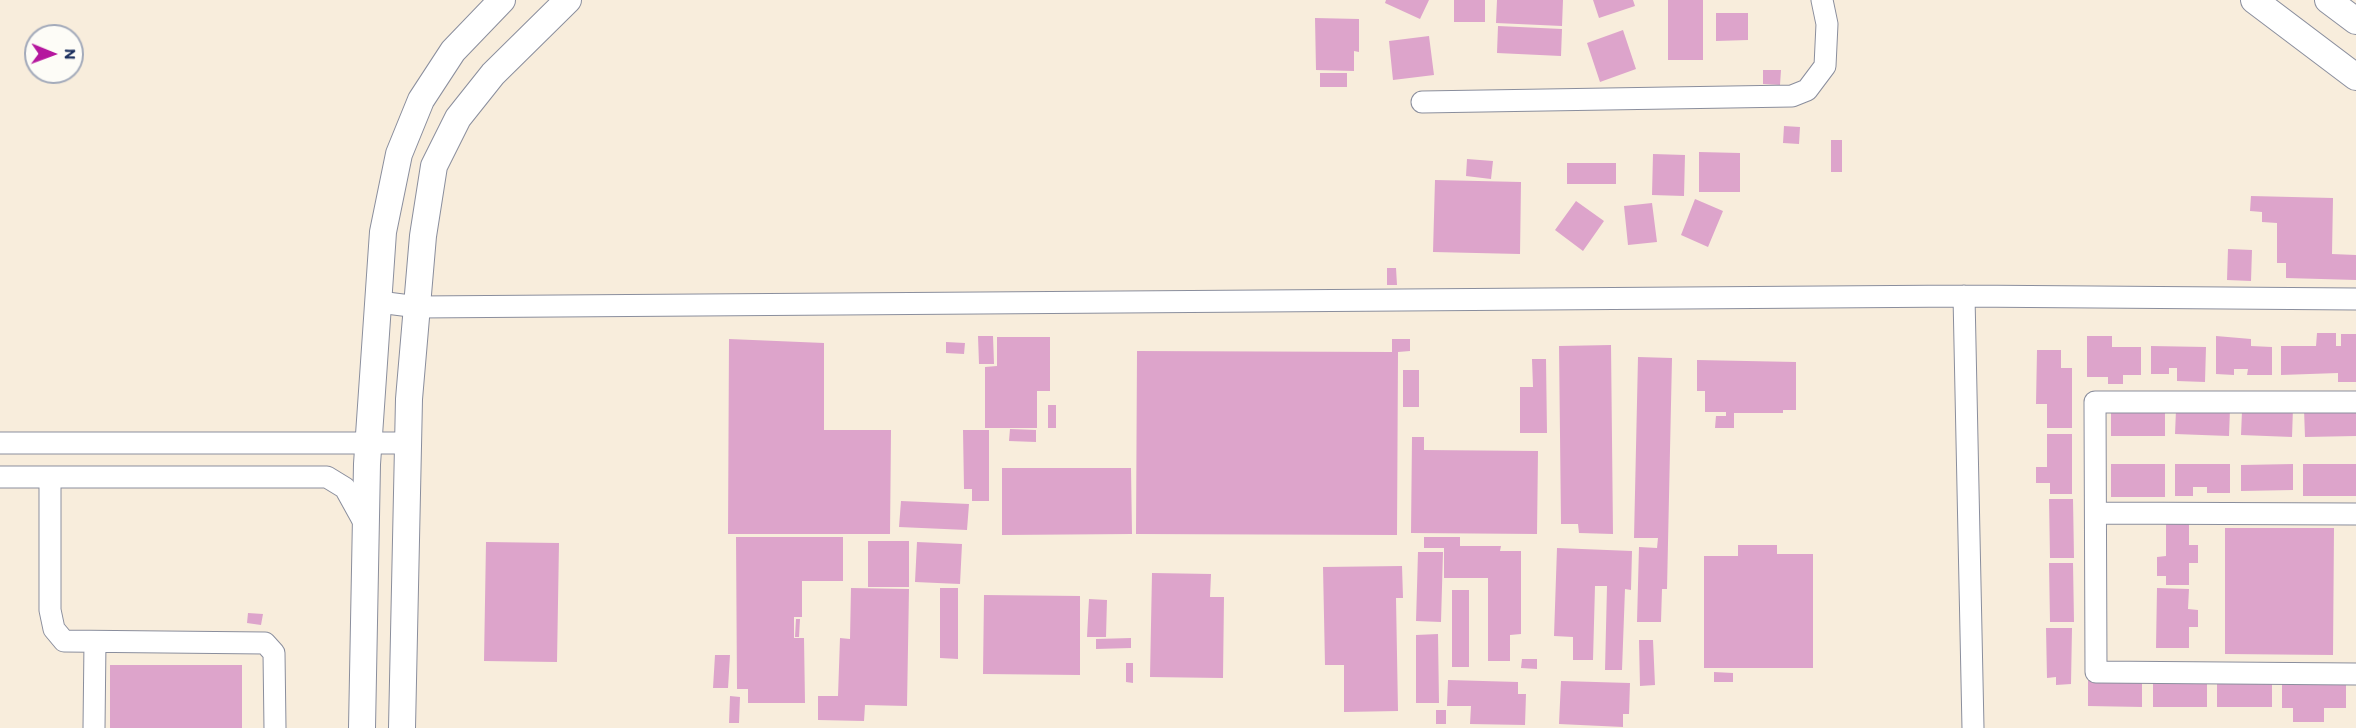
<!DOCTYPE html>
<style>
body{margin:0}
#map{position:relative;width:2356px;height:728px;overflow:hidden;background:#f8eddc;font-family:Itim,sans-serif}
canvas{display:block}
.north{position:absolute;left:24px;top:24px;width:60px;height:60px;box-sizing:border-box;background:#fdfcf7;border:2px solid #a3aaba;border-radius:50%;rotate:91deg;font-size:16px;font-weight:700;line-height:24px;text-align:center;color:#1b2f5e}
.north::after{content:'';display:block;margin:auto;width:21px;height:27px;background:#b5179e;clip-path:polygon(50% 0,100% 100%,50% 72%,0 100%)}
</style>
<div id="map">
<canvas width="2356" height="728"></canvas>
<div class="north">N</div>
</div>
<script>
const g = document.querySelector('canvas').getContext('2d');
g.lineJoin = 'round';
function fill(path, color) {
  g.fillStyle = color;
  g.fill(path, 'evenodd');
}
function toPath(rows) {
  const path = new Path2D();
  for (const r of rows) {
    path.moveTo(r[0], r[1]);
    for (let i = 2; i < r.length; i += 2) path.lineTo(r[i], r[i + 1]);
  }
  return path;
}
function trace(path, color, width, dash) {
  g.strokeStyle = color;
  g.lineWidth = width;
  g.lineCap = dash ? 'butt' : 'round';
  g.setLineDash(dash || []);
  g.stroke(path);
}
fill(toPath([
 [1386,0,1429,0,1420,19,1385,3],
 [1454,0,1485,0,1485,22,1454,22],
 [1497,0,1563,0,1562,26,1496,23],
 [1593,0,1633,0,1635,6,1599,18],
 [1668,0,1703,0,1703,60,1668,60],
 [1716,13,1748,13,1748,40,1716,41],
 [1315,18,1359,19,1359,52,1354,51,1354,71,1316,70],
 [1498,26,1562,29,1561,56,1497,53],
 [1623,30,1636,69,1600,82,1587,43],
 [1429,36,1434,75,1393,80,1389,41],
 [1763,70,1781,70,1780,85,1763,84],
 [1320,73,1347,73,1347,87,1320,87],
 [1784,126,1800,127,1799,144,1783,143],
 [1831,140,1842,140,1842,172,1831,172],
 [1699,152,1740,153,1740,192,1699,192],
 [1653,154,1685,155,1684,196,1652,195],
 [1467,159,1493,161,1491,179,1466,176],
 [1567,163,1616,163,1616,184,1567,184],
 [1435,180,1521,182,1520,254,1433,252],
 [2251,196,2333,198,2332,254,2356,255,2356,280,2286,278,2286,263,2277,263,2277,223,2262,222,2262,212,2250,211],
 [1695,199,1723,211,1708,247,1681,235],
 [1576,201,1604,221,1583,251,1555,230],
 [1652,203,1657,242,1628,245,1624,206],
 [2228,249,2252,250,2251,281,2227,280],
 [1387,268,1396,268,1397,285,1387,285],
 [2317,333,2336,333,2336,346,2341,346,2341,334,2356,334,2356,382,2338,382,2338,373,2281,375,2281,346,2316,346],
 [978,336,993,336,994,364,979,364],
 [2087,336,2112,336,2112,347,2141,347,2141,375,2123,375,2123,384,2108,384,2108,377,2087,377],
 [2216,336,2251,339,2251,346,2272,347,2272,375,2247,375,2248,369,2234,369,2234,375,2216,374],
 [997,337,1050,337,1050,391,1037,391,1037,428,985,428,985,367,997,366],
 [729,339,824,343,824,430,891,430,890,534,728,534],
 [1392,339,1410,339,1410,351,1398,352,1397,535,1136,534,1137,351,1392,352],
 [946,342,965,343,964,354,946,353],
 [1611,345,1613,534,1579,533,1578,524,1561,524,1559,346],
 [2151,346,2206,347,2205,382,2177,381,2177,368,2169,368,2169,374,2151,374],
 [2037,350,2061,350,2061,368,2072,368,2072,428,2047,428,2047,404,2036,404],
 [1638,357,1672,358,1667,589,1662,589,1661,622,1637,622,1639,547,1657,548,1658,538,1634,538],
 [1532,359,1546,359,1547,433,1520,433,1520,387,1533,387],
 [1697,360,1796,362,1796,410,1783,410,1783,413,1734,413,1734,428,1715,428,1716,416,1726,416,1726,412,1705,412,1705,391,1697,391],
 [1403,370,1419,370,1419,407,1403,407],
 [1048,405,1056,405,1056,428,1048,428],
 [2356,407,2356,436,2305,437,2304,409],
 [2293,408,2292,437,2241,435,2242,411],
 [2111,409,2165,409,2165,436,2111,436],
 [2230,409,2229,436,2175,434,2176,410],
 [1010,429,1036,430,1036,442,1009,441],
 [963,430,989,430,989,501,972,501,972,489,964,489],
 [2047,434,2072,434,2072,494,2050,494,2050,483,2036,483,2036,467,2047,467],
 [1412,437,1424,437,1424,450,1538,451,1537,534,1411,533],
 [2111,464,2165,464,2165,497,2111,497],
 [2175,464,2230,464,2230,493,2207,493,2207,487,2193,487,2193,496,2175,496],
 [2293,464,2293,490,2241,491,2241,465],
 [2303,464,2356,464,2356,496,2303,496],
 [1002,468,1131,468,1132,534,1002,535],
 [2049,499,2073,499,2074,558,2050,558],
 [901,501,969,504,967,530,899,527],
 [2166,524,2189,524,2189,545,2198,545,2198,563,2189,563,2189,585,2166,585,2166,576,2157,576,2157,557,2166,556],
 [2225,528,2334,528,2333,655,2225,654],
 [736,537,843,537,843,581,802,581,802,617,794,617,794,638,804,638,805,703,748,703,748,689,737,689],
 [1424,537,1460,537,1460,546,1501,546,1500,551,1521,551,1521,634,1510,635,1510,661,1488,661,1488,578,1444,578,1444,548,1424,548],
 [868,541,909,541,909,587,868,587],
 [486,542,559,543,557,662,484,661],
 [917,542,962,544,960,584,915,582],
 [1738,545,1777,545,1777,554,1813,554,1813,668,1704,668,1704,556,1738,556],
 [1557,548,1632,551,1631,590,1625,589,1622,670,1605,670,1607,586,1595,586,1593,660,1573,660,1573,637,1554,636],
 [1418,552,1443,552,1441,622,1416,621],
 [2049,563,2073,563,2074,622,2050,622],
 [1402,566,1403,598,1396,598,1398,711,1344,712,1344,665,1325,665,1323,567],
 [1152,573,1211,574,1210,597,1224,597,1223,678,1150,677],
 [851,588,909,589,907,706,865,705,864,721,818,720,818,696,838,696,840,638,850,639],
 [940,588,958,588,958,659,940,658],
 [2157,588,2189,589,2188,609,2198,610,2198,627,2189,627,2189,648,2156,648],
 [1452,590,1469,590,1469,667,1452,667],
 [984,595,1080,596,1080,675,983,674],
 [1089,599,1107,600,1106,637,1087,637],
 [248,613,263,614,261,625,247,623],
 [796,619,800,619,799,637,795,637],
 [2046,628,2072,628,2071,684,2056,685,2056,677,2047,678],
 [1438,634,1439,703,1416,703,1416,635],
 [1131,638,1131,648,1096,649,1096,639],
 [1639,640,1653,640,1655,685,1640,686],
 [715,655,730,655,728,688,713,688],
 [1522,659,1537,659,1537,669,1521,668],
 [1126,663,1133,663,1133,683,1126,682],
 [110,665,242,665,242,728,110,728],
 [1714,672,1733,673,1733,682,1714,682],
 [2088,679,2142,679,2142,707,2088,706],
 [1448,680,1518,682,1518,694,1526,694,1525,725,1470,724,1471,706,1447,706],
 [2153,680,2207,681,2207,707,2153,707],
 [1561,681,1630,683,1629,714,1623,714,1623,727,1559,724],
 [2272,681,2272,707,2217,707,2217,682],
 [2282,683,2346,683,2346,708,2324,708,2324,722,2293,722,2293,708,2282,708],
 [730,696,740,697,739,723,729,723],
 [1436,710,1446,710,1446,724,1436,724]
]), '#dda4cb');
const minor = toPath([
 [1422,102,1792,96,1807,90,1825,66,1827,24,1822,0],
 [1964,296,1973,728],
 [379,302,418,307,1964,296,2356,299],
 [2356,402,2095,402,2096,672,2356,674],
 [0,443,409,443],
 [0,477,327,477,345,488,366,526],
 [50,477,50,610,54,629,64,641,265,643,274,653,275,728],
 [2096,513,2356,514],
 [94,728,95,642]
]);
const tertiary = toPath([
 [2254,0,2356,77],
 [2328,0,2356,21],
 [362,728,367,464,383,232,399,154,421,100,453,51,502,0],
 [402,728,409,399,423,236,434,166,458,118,493,74,568,0]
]);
trace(minor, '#8a8e9d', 23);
trace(tertiary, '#8a8e9d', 28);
trace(minor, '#fff', 21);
trace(tertiary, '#fff', 26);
</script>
